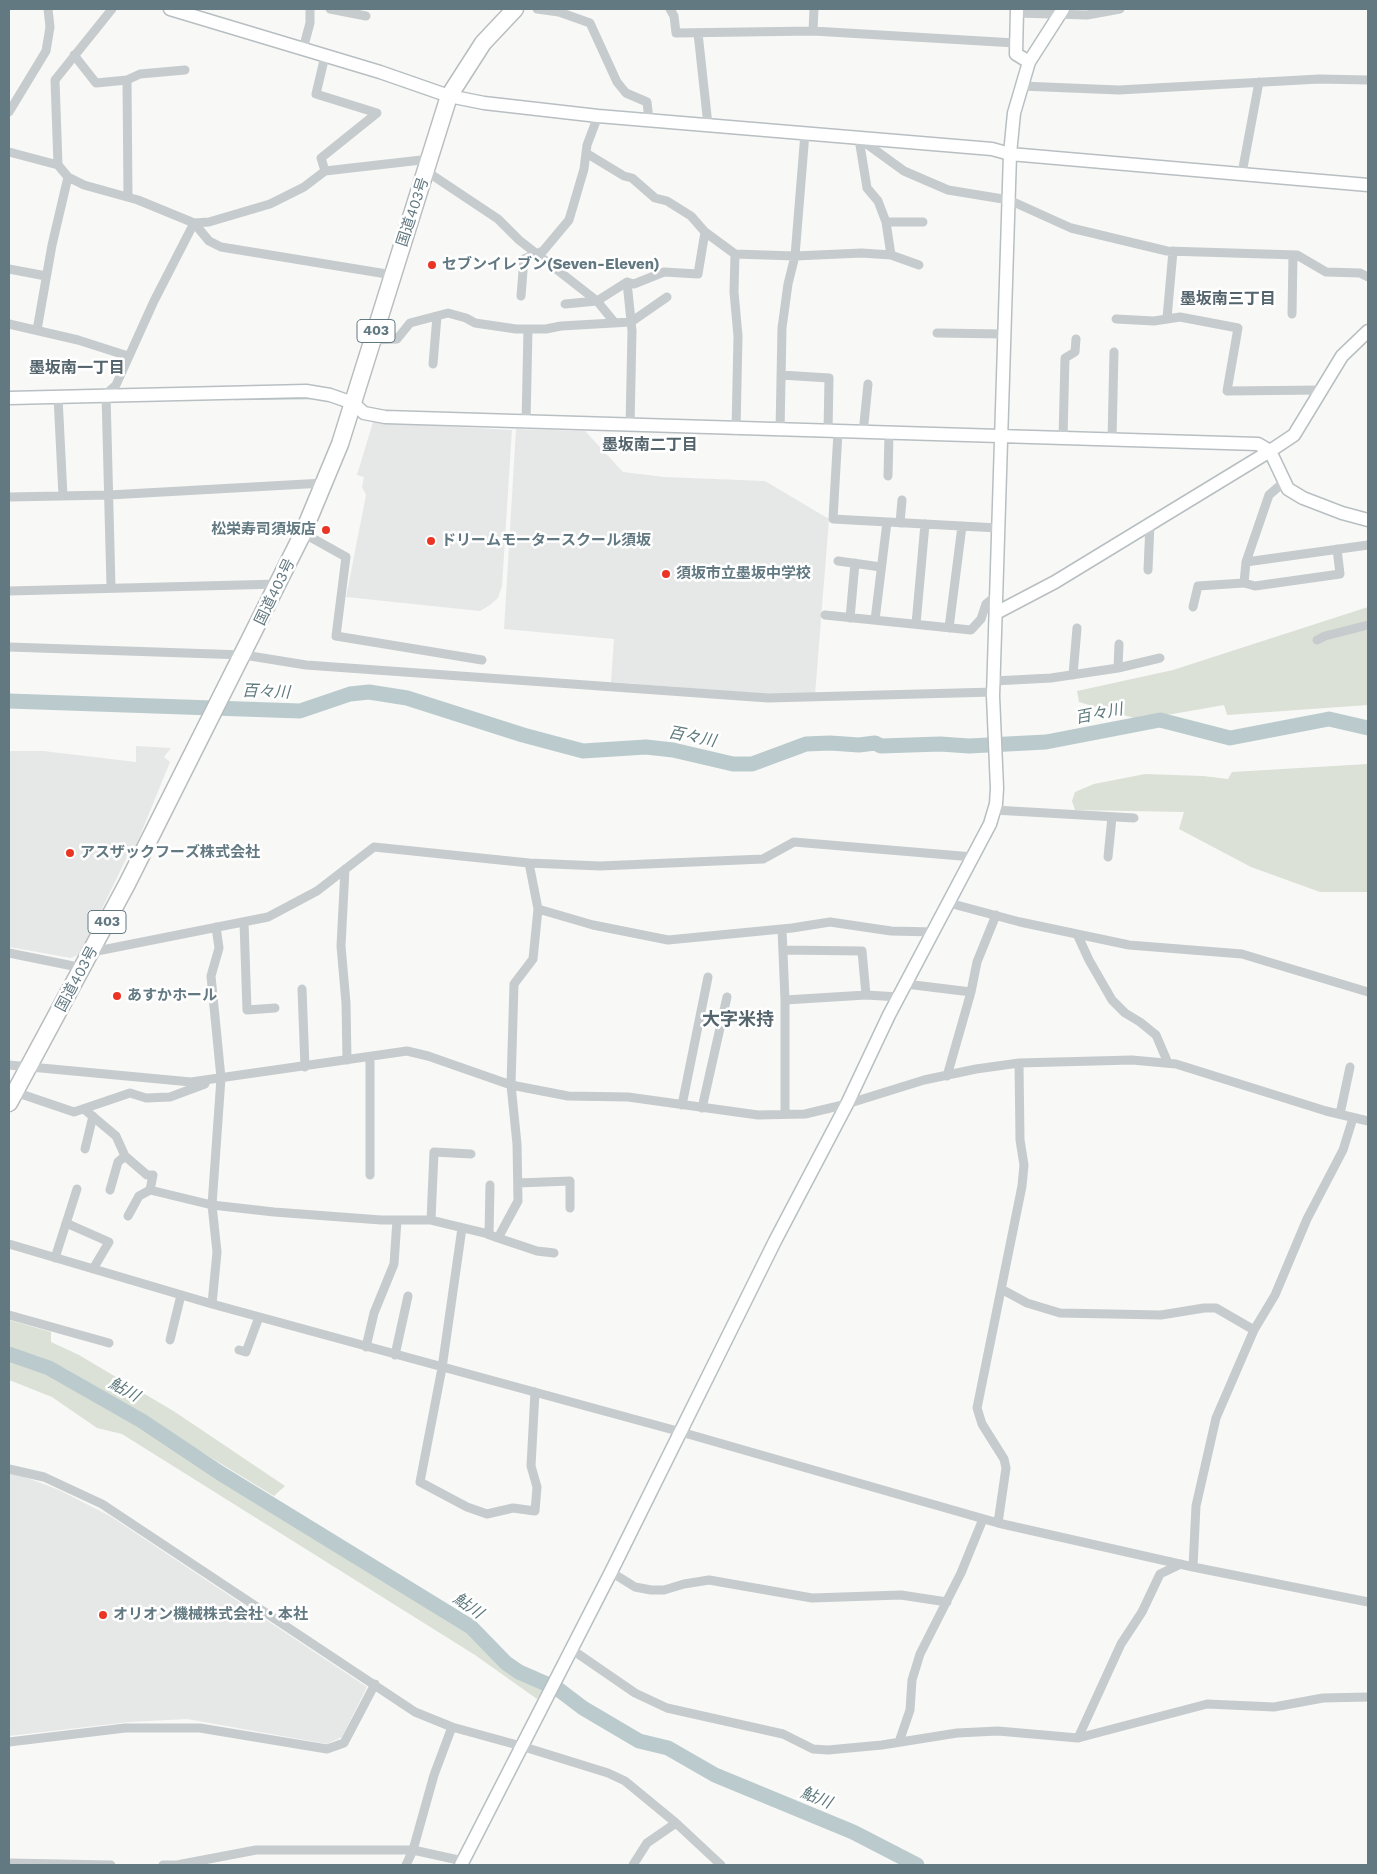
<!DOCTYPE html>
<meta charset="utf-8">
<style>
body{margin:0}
#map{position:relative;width:1377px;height:1874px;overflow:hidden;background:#f8f8f6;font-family:"Work Sans",sans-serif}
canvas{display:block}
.frame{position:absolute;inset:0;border:10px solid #627982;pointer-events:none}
</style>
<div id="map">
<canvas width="1377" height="1874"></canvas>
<div class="frame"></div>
</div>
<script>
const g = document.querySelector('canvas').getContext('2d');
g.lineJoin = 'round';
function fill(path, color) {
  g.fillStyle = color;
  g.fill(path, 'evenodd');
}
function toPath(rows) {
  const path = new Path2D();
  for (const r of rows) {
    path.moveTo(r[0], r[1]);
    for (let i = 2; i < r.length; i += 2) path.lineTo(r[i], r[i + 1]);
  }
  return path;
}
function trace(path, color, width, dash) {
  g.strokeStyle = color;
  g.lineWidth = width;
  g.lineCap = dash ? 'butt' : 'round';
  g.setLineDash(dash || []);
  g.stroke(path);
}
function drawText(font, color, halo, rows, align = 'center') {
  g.font = font + ' "Work Sans","Noto Sans JP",sans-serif';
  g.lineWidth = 5;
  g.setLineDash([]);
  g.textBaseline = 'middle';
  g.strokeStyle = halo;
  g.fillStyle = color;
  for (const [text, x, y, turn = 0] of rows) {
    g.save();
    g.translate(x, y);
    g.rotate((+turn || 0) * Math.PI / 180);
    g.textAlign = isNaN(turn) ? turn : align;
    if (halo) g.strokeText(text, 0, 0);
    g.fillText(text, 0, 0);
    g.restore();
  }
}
fill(toPath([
 [373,422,512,430,502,586,498,598,490,605,480,611,346,597,366,495,362,487,364,477,357,475],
 [516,429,585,431,623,472,664,477,765,481,829,519,815,695,780,695,611,682,614,639,504,629],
 [136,746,171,748,164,757,170,762,135,848,127,857,80,954,71,958,9,947,9,751,43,751,136,762],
 [9,1471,59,1490,110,1516,367,1687,342,1737,327,1744,187,1719,129,1722,9,1736]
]), '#e6e8e7');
fill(toPath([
 [1368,607,1368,705,1227,715,1224,705,1167,715,1134,718,1079,702,1077,691,1173,670],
 [1368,764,1368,892,1320,892,1251,867,1179,829,1184,812,1075,810,1072,801,1075,792,1094,784,1145,774,1203,776,1228,779,1232,772],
 [9,1320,51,1332,51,1342,79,1355,175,1412,285,1486,274,1496,66,1369,37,1356,9,1350],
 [9,1357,45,1370,92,1394,136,1421,285,1518,471,1631,497,1656,507,1671,546,1688,537,1699,475,1655,122,1434,97,1428,52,1397,9,1380]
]), '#dbe1d6');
trace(toPath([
 [235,399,310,398]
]), '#bbcbcd', 2.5);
trace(toPath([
 [9,701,300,711,350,694,369,692,407,698,523,735,583,751,646,747,673,750,733,764,752,764,806,744,830,743,859,745,875,743,881,746,940,744,969,746,1046,742,1160,720,1230,738,1329,719,1368,728],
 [9,1354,49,1368,142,1421,220,1473,471,1627,506,1663,519,1672,558,1689,583,1708,639,1741,668,1748,715,1775,853,1832,917,1865]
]), '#bbcbcd', 15);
const secondary = toPath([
 [170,9,380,72,449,96,484,103,598,116,992,149,1010,154,1368,185],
 [1029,62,1063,9],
 [9,398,306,391,330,395,353,403,364,413,385,417,1258,444,1270,451,1288,489,1303,498,1342,513,1368,520],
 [996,613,1055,582,1270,451,1294,435,1342,356,1368,331],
 [461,1865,611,1572,775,1241,847,1104,889,1015,990,824,996,804,997,788,993,696,1010,154,1014,113,1029,62,1016,54,1017,9]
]);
const highway = toPath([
 [9,1103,127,884,303,533,340,444,449,96,483,43,515,9]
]);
trace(secondary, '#b8bfc2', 15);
trace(highway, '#b8bdbf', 19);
trace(toPath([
 [112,9,55,80,58,165,68,177,84,185,138,200,194,223,209,222,270,204,304,187,325,171,430,159],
 [330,9,366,16],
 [537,9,559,12,590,23,617,82,626,93,647,102,649,120],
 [670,9,674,16,676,33,813,31,1015,43],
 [1017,13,1087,15,1120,9],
 [813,31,814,9],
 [698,33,708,125],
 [303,49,310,23,310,9],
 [74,55,96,83,127,80,128,197],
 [325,56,316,94,377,113,321,158,325,171],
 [127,80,140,74,185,70],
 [1021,86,1119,90,1319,79,1368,80],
 [9,112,46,51,50,27,48,9],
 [859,139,867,188,878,201,886,222,891,255],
 [860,139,904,171,948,190,1009,200,1071,228,1167,251,1297,255,1326,272,1360,273,1368,277],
 [9,152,58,165],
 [586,153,624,176,632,178,655,198,667,201,691,216,705,232,735,254,795,256,862,253,891,255,919,265],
 [426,171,498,219,519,240,597,301,615,323],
 [1242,173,1259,82],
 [886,222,923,222],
 [194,223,209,241,221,247,393,275],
 [735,254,734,292,738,336,736,430],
 [9,269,46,276],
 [627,282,632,331,630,426],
 [521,296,524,259,543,251,569,220,584,169,587,145,598,116],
 [565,304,597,301,627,282,634,284,664,272,698,274,705,232],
 [1292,314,1293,255],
 [1167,318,1173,251],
 [1116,319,1154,321,1180,317,1238,328,1227,391,1321,390],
 [9,324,78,340,128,356],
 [37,330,52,245,68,177],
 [937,333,1005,334],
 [373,340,397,339,410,323,448,313,466,318,475,323,516,329,546,329,561,326,631,322,667,297],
 [433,364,437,316],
 [781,375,829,378,828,432],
 [58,397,63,496],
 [526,423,528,329],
 [780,431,782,328,788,284,795,256,805,133],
 [838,432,833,519,998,528],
 [863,433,868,384],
 [1063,438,1065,358,1075,352,1076,339],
 [1112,439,1114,352],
 [888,476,889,434],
 [9,497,109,495,324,483],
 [900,523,902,500],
 [303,533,346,557,336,636,482,660],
 [838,561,881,567],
 [1246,562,1368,545],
 [1148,570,1150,524],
 [1244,583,1255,586,1340,574,1337,549],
 [111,587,106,394,116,385,154,301,194,223],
 [9,591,279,584],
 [1193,607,1198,586,1244,583,1246,562,1269,495,1284,482],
 [825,615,971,630,981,619,986,604,996,596],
 [850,618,855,563],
 [875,620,887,522],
 [916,624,925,524],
 [949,628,962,526],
 [1317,640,1325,636,1368,625],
 [9,647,244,655,306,665,768,698,994,692],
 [1118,668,1119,644],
 [1073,675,1077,628],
 [994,681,1051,678,1118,668,1160,658],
 [994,810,1134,818],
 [1108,857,1112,817],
 [345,869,341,946,346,1003,347,1060],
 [949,903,1020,922,1129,945,1242,954,1368,992],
 [538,909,593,925,668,940,792,928,830,922,891,931,934,932],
 [244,922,247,1010,275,1008],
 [782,929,785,1000,785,1114],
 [1077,934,1089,960,1112,1000,1125,1013,1140,1022,1156,1035,1168,1063],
 [783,950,862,951,866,995],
 [92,952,268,917,317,891,374,847,529,863,600,866,763,859,794,842,973,857],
 [9,953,83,968],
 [906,984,971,992,947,1076],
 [302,989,305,1067],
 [971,992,977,962,996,915],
 [785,1000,866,995,899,997],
 [370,1057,370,1175],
 [9,1065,191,1082,407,1051,428,1056,511,1085,568,1096,628,1097,758,1115,805,1114,847,1104,924,1080,976,1069,1019,1063,1132,1060,1176,1064,1326,1111,1368,1121],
 [15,1092,74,1112,130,1093,146,1098,170,1097,205,1084],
 [682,1105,708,977],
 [702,1108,727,997],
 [84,1109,116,1136,125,1156,147,1175,153,1175,150,1190],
 [1340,1114,1350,1067],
 [85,1149,93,1116],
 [518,1183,570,1181,570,1208],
 [110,1190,118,1162,125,1156],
 [128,1216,139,1196,150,1190,212,1205,274,1212,381,1220,431,1220,485,1233,498,1238,518,1201,517,1144,511,1085,514,984,533,959,538,909,529,863],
 [431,1220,434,1152,471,1154],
 [66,1223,109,1242,93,1269],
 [462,1228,442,1368,420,1482,467,1507,487,1514,513,1508,535,1511,537,1487,531,1466,535,1392],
 [489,1235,490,1185],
 [498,1238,537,1251,554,1253],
 [9,1244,212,1304,681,1432,998,1523,1193,1567,1368,1602],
 [55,1258,77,1189],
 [1003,1290,1027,1303,1060,1313,1161,1315,1204,1308,1216,1308,1254,1330],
 [212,1304,217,1252,212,1205,221,1078,211,976,219,948,216,927],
 [9,1315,109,1343],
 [170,1340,181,1295],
 [366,1347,374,1313,394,1264,397,1220],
 [239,1350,246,1352,259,1317],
 [395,1355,408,1296],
 [9,1469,44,1477,102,1504,415,1712,452,1727,521,1746,608,1773,625,1781,676,1823,721,1865],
 [998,1523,1006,1468,1004,1459,982,1424,977,1408,1022,1186,1024,1165,1020,1140,1019,1063],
 [1193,1567,1196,1506,1216,1418,1254,1330,1275,1295,1307,1219,1343,1150,1353,1118],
 [611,1572,635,1587,651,1590,664,1590,684,1584,709,1580,812,1598,901,1595,947,1602],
 [571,1649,635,1693,667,1708,783,1734,813,1749,828,1750,882,1745,957,1733,998,1731,1078,1738,1207,1704,1274,1707,1323,1698,1368,1697],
 [1078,1738,1121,1644,1142,1612,1160,1574,1181,1564],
 [9,1742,125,1728,200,1728,327,1749,344,1743,375,1684],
 [899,1742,910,1710,912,1680,920,1654,961,1573,983,1519],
 [9,1863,111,1865],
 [163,1865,177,1865,256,1850,413,1850,463,1861],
 [406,1865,413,1850,434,1775,452,1727],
 [633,1865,647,1843,676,1823]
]), '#c6cbcd', 9);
trace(secondary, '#fff', 12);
trace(highway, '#fff', 16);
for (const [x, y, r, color] of [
 [432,265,5,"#eb3423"],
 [326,530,5,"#eb3423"],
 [431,541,5,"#eb3423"],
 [666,574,5,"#eb3423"],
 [70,853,5,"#eb3423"],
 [117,996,5,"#eb3423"],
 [103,1615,5,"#eb3423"]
]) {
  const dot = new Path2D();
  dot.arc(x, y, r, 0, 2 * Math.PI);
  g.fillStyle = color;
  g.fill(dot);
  trace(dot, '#fff', 2);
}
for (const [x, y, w] of [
 [376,331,38],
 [107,922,38]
]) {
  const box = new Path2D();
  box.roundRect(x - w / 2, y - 11.5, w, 23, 4);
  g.fillStyle = '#fff';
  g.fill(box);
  trace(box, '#627982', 1);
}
drawText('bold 14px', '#627982', null, [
 ["403",376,331],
 ["403",107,922]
]);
drawText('15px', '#627982', '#fff', [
 ["国道403号",413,212,-72],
 ["国道403号",275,592,-64],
 ["国道403号",77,979,-62]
]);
drawText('bold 15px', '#627982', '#fff', [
 ["セブンイレブン(Seven-Eleven)",442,265],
 ["松栄寿司須坂店",316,530,"right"],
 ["ドリームモータースクール須坂",441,541],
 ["須坂市立墨坂中学校",676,574],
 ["アスザックフーズ株式会社",80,853],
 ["あすかホール",127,996],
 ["オリオン機械株式会社・本社",113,1615]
], 'left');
drawText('bold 16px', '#54656d', '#fff', [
 ["墨坂南三丁目",1228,299],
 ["墨坂南一丁目",77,368],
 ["墨坂南二丁目",650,445]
]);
drawText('italic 16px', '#5d787c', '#fff', [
 ["百々川",266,692,2],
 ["百々川",1099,714,-11],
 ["百々川",692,737,11],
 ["鮎川",124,1390,29],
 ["鮎川",468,1606,35],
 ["鮎川",816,1798,22]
]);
drawText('bold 18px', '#54656d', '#fff', [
 ["大字米持",738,1020]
]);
</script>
